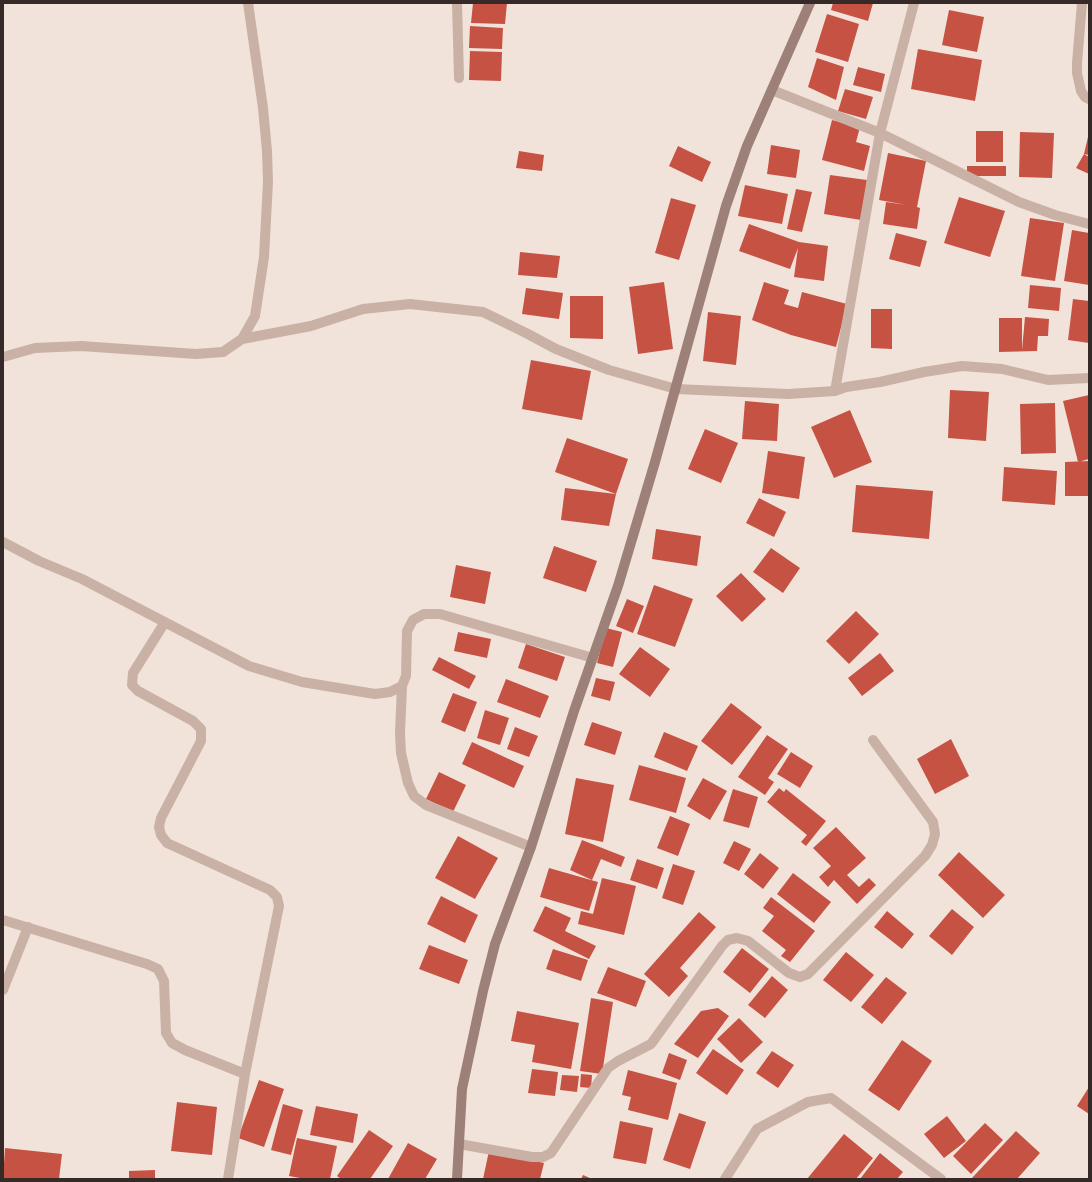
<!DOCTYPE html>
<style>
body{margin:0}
#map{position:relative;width:1092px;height:1182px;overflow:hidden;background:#f1e3da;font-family:Rubik,sans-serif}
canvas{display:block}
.frame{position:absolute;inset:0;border:4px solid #352a27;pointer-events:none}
</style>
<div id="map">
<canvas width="1092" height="1182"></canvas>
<div class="frame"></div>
</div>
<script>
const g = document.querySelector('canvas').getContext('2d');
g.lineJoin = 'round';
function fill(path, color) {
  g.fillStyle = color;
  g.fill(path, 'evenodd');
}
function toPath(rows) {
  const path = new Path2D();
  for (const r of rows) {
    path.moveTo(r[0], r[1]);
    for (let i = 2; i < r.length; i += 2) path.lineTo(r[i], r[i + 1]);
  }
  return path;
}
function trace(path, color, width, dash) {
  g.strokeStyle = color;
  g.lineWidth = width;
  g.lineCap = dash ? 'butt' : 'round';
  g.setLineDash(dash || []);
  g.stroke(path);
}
fill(toPath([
 [473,3,507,3,505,24,471,23],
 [833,3,873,3,868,21,831,10],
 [949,10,984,17,977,52,942,45],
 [827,14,859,24,848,62,815,52],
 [470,26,503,28,502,49,469,48],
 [918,49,982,60,975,101,911,89],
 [470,51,502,52,501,81,469,80],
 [817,58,844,67,836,100,808,87],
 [858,67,885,74,881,92,853,85],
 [845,89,873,97,866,119,838,111],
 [832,120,860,127,856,142,870,146,864,171,822,160],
 [976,131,1003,131,1003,162,976,162],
 [1020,132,1054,133,1052,178,1019,177],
 [1088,137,1089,155,1084,154,1089,157,1089,174,1076,168,1084,154],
 [771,145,800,150,796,178,767,174],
 [678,146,711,162,702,182,669,166],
 [519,151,544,155,542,171,516,168],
 [888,153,926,161,917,207,920,208,917,229,883,224,886,202,907,205,879,200],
 [967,166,1006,166,1006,176,967,176],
 [830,175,867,180,861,220,824,214],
 [745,185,788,194,782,224,738,216],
 [796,189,812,192,802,232,787,229],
 [959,197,1005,211,990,257,944,243],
 [671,198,696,205,679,260,655,253],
 [1030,218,1064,223,1055,281,1021,276],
 [749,224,799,242,828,246,824,281,794,277,798,248,790,269,739,251],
 [1072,230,1089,233,1089,285,1064,281],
 [896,233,927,241,920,267,889,259],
 [520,252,560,256,557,278,518,275],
 [664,282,673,349,638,354,629,287],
 [764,282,789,290,784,304,798,308,802,292,847,304,836,347,791,335,752,320],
 [1030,285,1061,288,1059,311,1028,308],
 [526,288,563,293,559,319,522,314],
 [570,296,603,296,603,339,570,338],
 [1073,299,1089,301,1089,343,1068,340],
 [871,309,892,309,892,349,871,348],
 [708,312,741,316,736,365,703,361],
 [1025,317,1049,319,1048,336,1038,336,1037,351,999,352,999,318,1022,318,1022,350],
 [531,360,591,371,582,420,522,409],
 [950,390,989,392,986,441,948,438],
 [1089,395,1089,459,1078,462,1063,401],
 [745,401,779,404,777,441,742,439],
 [1055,403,1056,453,1021,454,1020,404],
 [850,410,872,462,834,478,811,427],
 [705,429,738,443,721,483,688,469],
 [567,438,628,459,616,494,609,526,561,520,565,488,616,494,555,472],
 [768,451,805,457,799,499,762,493],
 [1089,461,1089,496,1065,496,1065,462],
 [1004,467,1057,471,1055,505,1002,501],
 [856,485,933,491,929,539,852,532],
 [759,498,786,512,774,537,746,523],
 [656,529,701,536,697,566,652,559],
 [554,546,597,561,586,592,543,578],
 [771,548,800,568,783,593,753,572],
 [456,565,491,572,485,604,450,597],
 [741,573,766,599,742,622,716,596],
 [654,585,693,599,675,647,637,634],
 [627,599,644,606,633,633,616,626],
 [856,611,879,634,849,664,826,641],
 [606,628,622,632,613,667,597,663],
 [458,632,491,639,487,658,454,651],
 [526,644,565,657,557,681,518,668],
 [640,647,670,669,650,697,619,674],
 [880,653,894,671,862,696,848,678],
 [439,657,476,676,469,689,432,670],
 [596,678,615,682,610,701,591,696],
 [506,679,549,696,540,718,497,702],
 [453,693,477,702,465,732,441,722],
 [731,703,762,727,732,765,701,741],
 [485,710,509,718,500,745,477,738],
 [592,722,622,732,615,755,584,745],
 [515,727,538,736,529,757,507,749],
 [664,732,698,746,687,771,654,757],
 [767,735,788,749,768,778,774,782,765,795,738,777],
 [951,739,969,776,935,794,917,759],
 [472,742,524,766,514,788,462,764],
 [791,752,813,766,800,788,777,774],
 [639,765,686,778,676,813,629,800],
 [439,772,466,785,453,812,426,799],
 [576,778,614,785,603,842,565,834],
 [703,778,727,791,710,820,687,806],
 [779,788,784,792,786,789,826,821,806,846,801,842,807,835,767,802],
 [733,789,758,797,749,828,723,821],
 [670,816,690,824,678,856,657,848],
 [836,827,866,858,847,875,859,887,869,878,876,885,857,904,834,880,828,887,819,877,831,866,813,848],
 [458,836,498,858,475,899,435,878],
 [582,840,625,857,621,867,601,859,592,880,570,870],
 [734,841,751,849,739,871,723,863],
 [959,852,1005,895,983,918,938,875],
 [760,853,779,868,763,889,744,874],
 [637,859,664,868,657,889,630,880],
 [673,864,695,871,683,905,662,898],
 [549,868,598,882,589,911,540,897],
 [793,873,831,902,814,923,777,894],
 [602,878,636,886,624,935,578,924,581,911,593,914],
 [441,896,478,915,465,943,427,924],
 [771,897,815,931,790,962,781,956,786,950,762,931,774,916,763,908],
 [545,906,571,918,565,931,596,946,589,959,533,931],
 [952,909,974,927,952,955,929,936],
 [887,911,914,934,902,949,874,927],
 [699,912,716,927,680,968,688,976,669,997,644,974],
 [429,945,468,960,459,984,419,969],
 [742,948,769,969,750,993,723,972],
 [553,949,588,960,581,981,546,969],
 [846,952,874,975,851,1002,823,980],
 [608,967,646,981,636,1007,597,993],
 [772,976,788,990,765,1018,748,1005],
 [886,977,907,993,882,1024,861,1007],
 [591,998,613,1002,602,1074,580,1071],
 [718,1008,729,1016,698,1058,674,1044,701,1011],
 [517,1011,579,1023,571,1069,532,1062,535,1045,511,1041],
 [739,1018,763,1042,741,1063,717,1039],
 [902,1040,932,1061,899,1111,868,1090],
 [713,1049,744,1070,727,1095,696,1073],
 [772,1051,794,1065,778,1088,756,1073],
 [669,1053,687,1060,680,1080,662,1073],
 [532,1069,558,1072,555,1096,528,1093],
 [628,1070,677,1083,668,1120,628,1110,631,1097,622,1095],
 [581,1074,592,1075,591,1088,580,1087],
 [562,1075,579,1076,577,1092,560,1090],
 [259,1080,284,1089,264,1147,238,1138],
 [1089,1087,1089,1114,1077,1106],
 [177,1102,217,1107,212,1155,171,1151],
 [283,1104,303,1110,291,1155,271,1150],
 [316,1106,358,1114,353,1143,310,1135],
 [679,1113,706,1122,690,1169,663,1160],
 [947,1116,966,1141,944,1158,924,1134],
 [620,1121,653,1128,646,1164,613,1158],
 [985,1123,1003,1140,971,1174,953,1156],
 [369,1130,393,1146,370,1179,341,1179,337,1176],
 [1016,1131,1040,1153,1017,1179,971,1179],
 [844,1134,873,1158,856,1179,807,1179],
 [297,1138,337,1146,330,1179,305,1179,289,1176],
 [408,1143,437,1159,425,1179,388,1179],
 [5,1148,62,1154,59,1179,3,1179],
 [489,1151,544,1163,540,1179,483,1179],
 [880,1153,903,1172,897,1179,860,1179],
 [155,1170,155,1179,129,1179,129,1171],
 [583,1175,592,1179,581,1179]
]), '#c65244');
trace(toPath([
 [457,3,459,78],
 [1082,3,1077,63,1077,73,1081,91,1085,97,1089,99],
 [772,90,880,133,1019,202,1055,215,1089,224],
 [242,339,311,326,363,309,410,304,483,312,526,333,556,349,609,370,676,389,788,394,835,391,846,387,880,382,924,372,962,366,1002,369,1048,380,1089,378],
 [3,357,35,348,81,346,196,354,223,352,242,339,255,316,264,257,268,182,267,151,263,108,248,3],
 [835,391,880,133,914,3],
 [3,542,39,561,82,579,249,666,302,682,375,694,390,692,402,686],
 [165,622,133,673,132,685,138,691,193,721,201,729,201,741,161,818,159,827,161,835,167,843,270,890,277,897,279,906,245,1074,228,1179],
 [531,847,426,805,414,796,408,783,401,753,400,733,402,686,406,676,407,631,413,620,424,614,440,614,593,658],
 [3,920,147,964,158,969,164,981,166,1033,172,1043,185,1050,245,1074],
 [3,990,28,927],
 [459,1144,532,1157,543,1157,551,1153,608,1068,618,1061,651,1044,722,946,728,940,737,938,748,941,789,973,800,977,808,974,925,856,932,845,935,834,933,822,873,740],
 [725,1179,757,1129,808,1102,831,1098,941,1179]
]), '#c9b1a6', 10);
trace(toPath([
 [457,1179,462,1089,483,991,495,944,531,847,574,711,618,586,655,462,726,206,747,146,810,3]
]), '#9d8077', 10);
</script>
